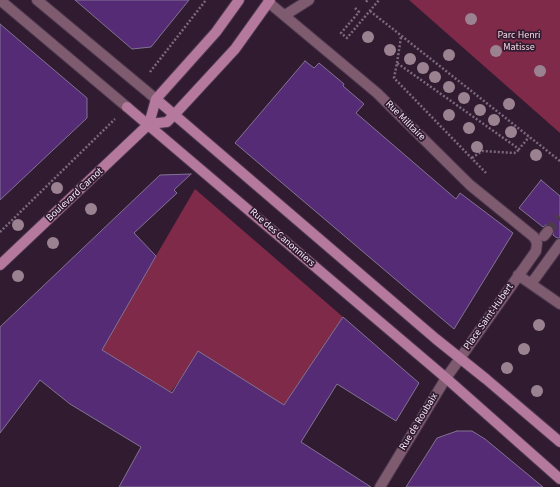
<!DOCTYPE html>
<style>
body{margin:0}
canvas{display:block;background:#301b31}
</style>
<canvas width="560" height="487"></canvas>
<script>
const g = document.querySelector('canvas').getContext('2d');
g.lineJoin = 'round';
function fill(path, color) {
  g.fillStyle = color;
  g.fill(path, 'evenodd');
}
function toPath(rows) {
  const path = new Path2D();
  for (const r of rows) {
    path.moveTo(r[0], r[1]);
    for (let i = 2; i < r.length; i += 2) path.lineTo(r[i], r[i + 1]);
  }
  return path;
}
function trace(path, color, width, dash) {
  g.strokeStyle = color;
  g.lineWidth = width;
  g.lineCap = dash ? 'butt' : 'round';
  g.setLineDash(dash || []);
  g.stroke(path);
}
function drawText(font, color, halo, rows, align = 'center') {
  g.font = font + ' "Source Sans 3",sans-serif';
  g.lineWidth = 3.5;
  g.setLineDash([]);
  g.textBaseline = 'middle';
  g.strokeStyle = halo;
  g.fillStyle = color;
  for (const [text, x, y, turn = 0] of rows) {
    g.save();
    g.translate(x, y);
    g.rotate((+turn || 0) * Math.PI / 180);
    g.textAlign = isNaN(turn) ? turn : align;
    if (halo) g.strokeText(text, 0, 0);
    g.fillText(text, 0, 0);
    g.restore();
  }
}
fill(toPath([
 [409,0,560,0,560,133],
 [195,189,343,317,284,405,185,372,171,392,101,350]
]), '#7e2a48');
const building = toPath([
 [75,0,189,0,151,47,132,49,75,0],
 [0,24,87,98,87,118,0,200,0,24],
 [305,61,314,68,319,63,344,84,343,86,364,104,356,113,456,199,460,193,513,233,454,329,235,143,305,61],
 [191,174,174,190,177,193,134,233,156,256,102,350,172,393,198,351,284,405,343,317,419,383,396,421,337,384,301,442,371,487,119,487,141,447,70,404,40,380,0,433,0,327,160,175,191,174],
 [541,180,560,196,560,238,557,238,553,235,554,229,552,226,546,225,543,227,519,208,541,180],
 [457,431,472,431,485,439,543,487,406,487,437,438,457,431]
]);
fill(building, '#552b76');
trace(building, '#827391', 1);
trace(toPath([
 [548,231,560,217]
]), '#4e3a4f', 10, [10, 5]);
const street = toPath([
 [0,0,127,107],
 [37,0,156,99],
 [268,2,377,93,470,185,534,237,537,243,536,251,446,378,380,487],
 [285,15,309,0],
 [544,236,548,231],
 [518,275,560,304],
 [531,284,560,244]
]);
const secondary = toPath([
 [156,99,436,339,486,379,560,442],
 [127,107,446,378,560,479],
 [149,124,167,122,174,115,235,49,270,0],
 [0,265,149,124,156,99,216,32,239,0]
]);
trace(street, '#4c384d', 12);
trace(secondary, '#4c384d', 12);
trace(toPath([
 [366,0,367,1,368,0],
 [355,8,359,12,341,33,347,38,379,0],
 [370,11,560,161],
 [397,63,401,37],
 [150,72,206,0],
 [472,158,482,151,516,153,519,149],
 [486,173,394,78,397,63,519,149,529,137],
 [0,232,115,119]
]), '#7c697c', 2.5, [2, 2]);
trace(street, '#7f5b70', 10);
trace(secondary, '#b4799c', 10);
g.fillStyle = '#9b8290';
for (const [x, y] of [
 [471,19],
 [368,37],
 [390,50],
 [496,51],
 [449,55],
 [410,59],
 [423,68],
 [540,71],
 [435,77],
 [449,87],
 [464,98],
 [509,104],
 [480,110],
 [449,115],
 [494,120],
 [469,128],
 [511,132],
 [477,147],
 [536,155],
 [57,188],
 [91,209],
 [18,225],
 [53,243],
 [18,276],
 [539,325],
 [524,349],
 [507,368],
 [537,391]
]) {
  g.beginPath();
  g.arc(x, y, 6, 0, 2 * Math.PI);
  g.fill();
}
drawText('10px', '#f3d7de', '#301b31', [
 ["Parc Henri",519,36],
 ["Matisse",519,48]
]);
drawText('10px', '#f7e9f7', '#301b31', [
 ["Rue Militaire",405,121,45],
 ["Boulevard Carnot",75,195,-43],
 ["Rue des Canonniers",282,238,41],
 ["Place Saint-Hubert",489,317,-55],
 ["Rue de Roubaix",419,422,-59]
]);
</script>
